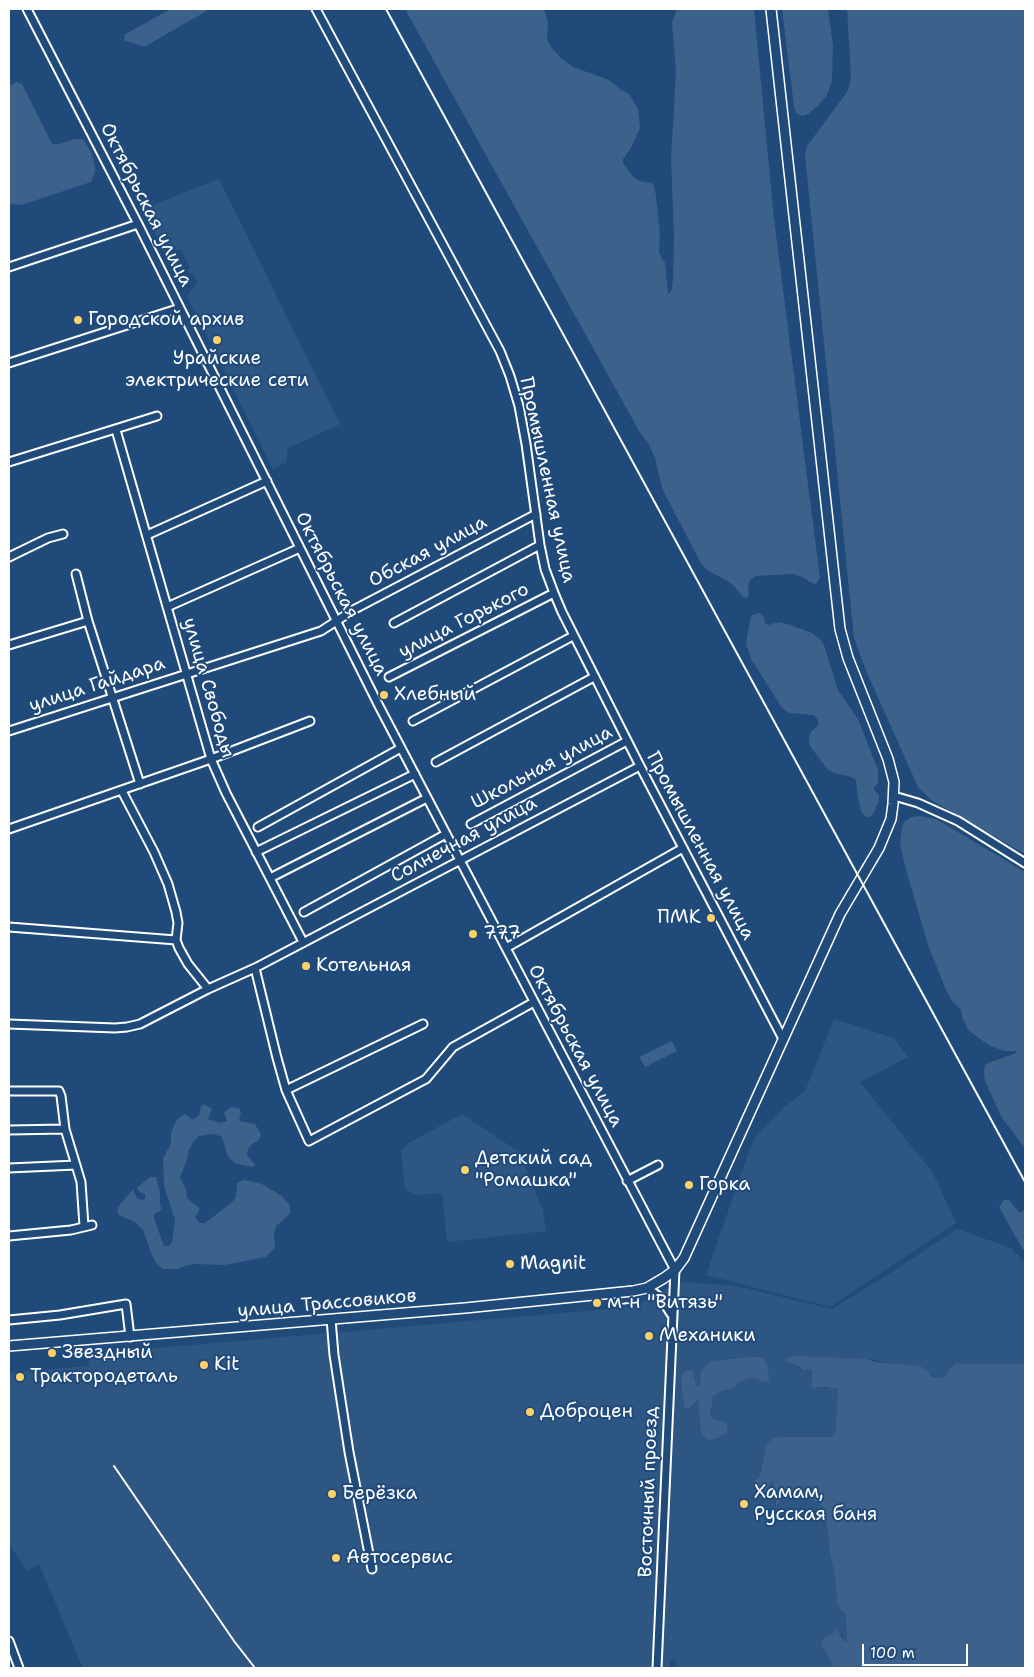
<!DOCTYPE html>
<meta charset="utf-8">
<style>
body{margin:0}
#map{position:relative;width:1034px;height:1677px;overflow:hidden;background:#1f4a7a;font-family:"Shantell Sans",sans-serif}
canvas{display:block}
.frame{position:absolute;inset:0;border:10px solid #fff;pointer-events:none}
.scale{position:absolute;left:862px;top:1644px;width:106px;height:22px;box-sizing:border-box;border:2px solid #fff;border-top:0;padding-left:6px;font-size:15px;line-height:18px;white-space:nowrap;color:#fff;-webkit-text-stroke:4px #1f4a7a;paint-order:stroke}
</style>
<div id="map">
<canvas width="1034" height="1677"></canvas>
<div class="frame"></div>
<div class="scale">100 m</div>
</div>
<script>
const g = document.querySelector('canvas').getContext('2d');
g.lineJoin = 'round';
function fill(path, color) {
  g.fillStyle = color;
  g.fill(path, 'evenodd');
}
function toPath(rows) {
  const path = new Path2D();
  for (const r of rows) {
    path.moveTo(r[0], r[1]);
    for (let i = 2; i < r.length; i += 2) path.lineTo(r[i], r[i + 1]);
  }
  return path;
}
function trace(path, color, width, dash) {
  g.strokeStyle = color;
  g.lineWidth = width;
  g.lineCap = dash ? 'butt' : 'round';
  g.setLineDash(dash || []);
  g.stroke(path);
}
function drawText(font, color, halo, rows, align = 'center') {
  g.font = font + ' "Shantell Sans",sans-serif';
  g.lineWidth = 4;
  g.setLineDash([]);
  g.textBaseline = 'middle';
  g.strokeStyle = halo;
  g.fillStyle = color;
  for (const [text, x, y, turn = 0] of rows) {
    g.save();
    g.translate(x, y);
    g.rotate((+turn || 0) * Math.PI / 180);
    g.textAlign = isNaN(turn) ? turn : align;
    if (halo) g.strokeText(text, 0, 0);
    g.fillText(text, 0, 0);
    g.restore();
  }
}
fill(toPath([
 [219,179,340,424,287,449,287,462,273,469,187,296,197,283,192,273,189,274,187,269,190,268,181,249,164,251,143,209],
 [834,1019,894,1038,908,1057,860,1082,933,1173,956,1223,830,1307,706,1275,753,1140,783,1108,805,1091],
 [462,1114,519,1152,543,1210,546,1231,447,1242,442,1193,415,1195,405,1188,401,1151,407,1144],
 [957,1229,1011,1248,1025,1262,1025,1364,955,1364,948,1370,945,1376,939,1378,931,1377,927,1370,867,1359,789,1363,797,1365,800,1369,810,1369,812,1370,811,1386,820,1388,836,1388,838,1389,835,1433,833,1436,828,1437,774,1438,769,1441,766,1447,762,1468,760,1476,755,1480,755,1493,759,1497,767,1493,771,1482,773,1481,774,1505,777,1506,779,1499,783,1495,800,1495,819,1503,825,1511,830,1554,835,1577,837,1602,840,1609,846,1615,846,1621,847,1642,844,1641,841,1634,822,1648,830,1659,833,1668,718,1668,713,1667,713,1668,676,1668,675,1659,670,1662,670,1668,83,1668,39,1564,27,1571,9,1544,9,1373,89,1366,88,1354,632,1307,683,1282,737,1286,832,1309,898,1268]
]), '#2e5683');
fill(toPath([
 [171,9,210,9,146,46,141,46,124,40,125,34],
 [405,9,543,9,546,14,548,23,547,39,551,47,562,59,573,67,609,80,621,90,629,94,638,109,640,128,631,148,623,159,623,163,634,178,640,181,652,183,655,188,660,233,659,253,665,263,668,292,669,294,672,289,673,279,674,237,671,158,676,72,672,22,677,9,754,9,774,219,820,578,817,583,814,584,802,577,793,574,756,576,750,580,748,585,749,596,746,598,743,597,732,584,706,569,700,562,662,488,655,458,648,443,639,431],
 [782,9,828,9,833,45,832,81,827,95,818,106,808,114,802,116,796,113,794,107],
 [847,9,1025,9,1025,854,931,800,918,787,867,673,854,638,805,156,807,146,847,92,851,79],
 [16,82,22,84,52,144,58,144,75,139,83,139,91,152,95,165,95,172,91,182,22,205,9,204,9,86],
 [759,613,764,617,765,623,768,625,779,622,790,625,812,633,820,639,824,645,838,690,858,719,878,770,878,783,874,787,874,790,879,795,879,801,873,814,870,817,866,817,862,813,858,799,856,780,851,777,835,773,827,769,810,746,809,740,810,733,819,724,817,718,813,715,789,713,782,708,751,659,746,644,750,620,752,615],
 [920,816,936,819,1025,872,1025,1148,1002,1118,985,1081,984,1071,985,1065,988,1063,1014,1054,1017,1051,1005,1051,990,1046,969,1031,962,1017,961,1010,951,1000,947,992,929,948,906,870,900,844,902,827,905,821,912,817],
 [672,1041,677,1051,645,1067,639,1057],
 [204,1104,212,1109,208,1119,221,1123,227,1121,224,1112,231,1107,239,1108,241,1112,239,1121,255,1124,261,1134,259,1140,252,1144,248,1149,247,1155,255,1165,252,1167,236,1164,230,1159,227,1154,222,1137,214,1134,199,1136,194,1141,189,1150,186,1162,180,1177,186,1189,187,1197,190,1201,199,1207,199,1211,195,1217,199,1223,204,1223,209,1220,232,1202,236,1197,237,1183,244,1180,260,1183,282,1196,290,1206,290,1214,276,1226,274,1233,275,1248,266,1257,224,1265,195,1264,185,1266,178,1269,163,1269,157,1264,152,1255,143,1230,135,1222,119,1215,117,1211,118,1207,133,1189,137,1198,142,1200,145,1199,145,1195,139,1191,137,1188,150,1177,156,1177,160,1192,160,1204,162,1210,154,1214,154,1218,164,1246,168,1246,172,1243,175,1220,164,1186,163,1159,171,1143,171,1132,178,1118,185,1114,191,1119,194,1119,199,1115,201,1106],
 [1004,1200,1009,1200,1019,1212,1021,1213,1025,1209,1025,1248,1023,1250,999,1207],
 [793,1356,867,1359,875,1362,920,1366,927,1370,931,1377,939,1378,945,1376,948,1370,955,1364,1025,1364,1025,1668,833,1668,830,1659,822,1648,821,1644,824,1638,837,1630,844,1641,847,1642,846,1621,846,1615,840,1609,837,1602,835,1577,830,1554,825,1511,819,1503,800,1495,783,1495,776,1507,773,1481,771,1482,764,1497,759,1497,755,1493,755,1480,760,1476,766,1447,769,1441,774,1438,781,1437,828,1437,833,1436,835,1433,838,1389,825,1387,813,1388,811,1386,812,1370,810,1369,803,1370,797,1365,789,1363,786,1360,788,1358],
 [750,1357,761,1357,765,1360,768,1367,769,1380,762,1382,757,1378,749,1378,738,1382,735,1388,722,1391,713,1396,710,1415,713,1419,725,1422,728,1429,726,1433,716,1439,707,1440,701,1433,698,1399,689,1409,684,1408,681,1378,683,1373,687,1370,692,1370,696,1385,698,1387,700,1385,701,1371,707,1364,712,1361]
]), '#3c618b');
const minor = toPath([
 [27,9,138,224,379,706,675,1270,657,1668],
 [316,9,500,351,510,376,519,406,526,444,540,545,545,569,554,593,562,612,640,766,783,1039],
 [9,267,138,224],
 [9,363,180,308],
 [116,430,211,759,226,793,303,942],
 [9,462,157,416],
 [147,535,267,481],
 [9,557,48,538,63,534],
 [76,574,88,621,140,784],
 [167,607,300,548],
 [394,623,540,545],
 [9,645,88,621],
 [389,677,554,593],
 [413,721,573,636],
 [9,731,321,631,355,609,536,514],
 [436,762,594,677],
 [122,791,154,852,168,884,176,912,178,923,176,940,179,948,188,964,208,989],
 [894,796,918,803,958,821,1025,863],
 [471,824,627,741],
 [258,827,401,748],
 [9,829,211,759,310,721],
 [256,852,415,774],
 [270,878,427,798],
 [304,912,446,834],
 [9,927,176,940],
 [506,948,683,848],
 [255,968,277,1058,286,1090,309,1141,426,1079,453,1047,534,1002],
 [9,1024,115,1028,127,1027,140,1024,208,989,255,968,640,766],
 [286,1090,423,1024],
 [9,1091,59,1091,61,1096,65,1129,81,1182,84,1226],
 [9,1130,65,1129],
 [9,1168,76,1165],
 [627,1181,658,1165],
 [9,1236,71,1230,92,1225],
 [647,1288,661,1298,671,1314],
 [331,1319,334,1355,349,1452,372,1569],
 [9,1320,60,1315,126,1304,130,1337],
 [9,1641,19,1668]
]);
const major = toPath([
 [9,1346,465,1308,633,1291,647,1288,664,1278,675,1270,684,1258,840,914,879,848,891,819,893,804,894,782,888,759,848,658,840,629,771,9]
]);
trace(minor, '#fff', 11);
trace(major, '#fff', 12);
trace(minor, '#1f4a7a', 7);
trace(major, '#1f4a7a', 9);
trace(toPath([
 [386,9,1025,1182],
 [114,1466,234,1641,255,1668]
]), '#fff', 2);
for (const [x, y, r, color] of [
 [78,320,5,"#ffd166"],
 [217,340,5,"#ffd166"],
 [384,695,5,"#ffd166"],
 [711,918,5,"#ffd166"],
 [473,934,5,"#ffd166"],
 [306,966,5,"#ffd166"],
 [465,1170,5,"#ffd166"],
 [689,1185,5,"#ffd166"],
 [510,1264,5,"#ffd166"],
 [597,1303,5,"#ffd166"],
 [649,1336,5,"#ffd166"],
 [52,1353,5,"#ffd166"],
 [204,1365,5,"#ffd166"],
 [20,1377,5,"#ffd166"],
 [530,1412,5,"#ffd166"],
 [332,1494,5,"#ffd166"],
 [744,1504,5,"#ffd166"],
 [336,1558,5,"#ffd166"]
]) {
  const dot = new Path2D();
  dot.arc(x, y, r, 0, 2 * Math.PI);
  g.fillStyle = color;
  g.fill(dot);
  trace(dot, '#1f4a7a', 2);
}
drawText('19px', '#fff', '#1f4a7a', [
 ["Октябрьская улица",146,205,63],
 ["Промышленная улица",547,480,78],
 ["Обская улица",428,552,-28],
 ["Октябрьская улица",341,594,63],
 ["улица Горького",464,621,-27],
 ["улица Гайдара",97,685,-18],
 ["улица Свободы",208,688,74],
 ["Школьная улица",542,768,-28],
 ["Солнечная улица",464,840,-28],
 ["Промышленная улица",700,846,62],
 ["Октябрьская улица",575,1046,62],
 ["улица Трассовиков",327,1304,-5],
 ["Восточный проезд",649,1492,-88]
]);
drawText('19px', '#fff', '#1f4a7a', [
 ["Городской архив",88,320],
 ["Урайские",217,359,"center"],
 ["электрические сети",217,381,"center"],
 ["Хлебный",394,695],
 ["ПМК",701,918,"right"],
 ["777",483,934],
 ["Котельная",316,966],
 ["Детский сад",475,1159],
 ["\"Ромашка\"",475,1181],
 ["Горка",699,1185],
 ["Magnit",520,1264],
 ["м-н \"Витязь\"",607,1303],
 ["Механики",659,1336],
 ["Звездный",62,1353],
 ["Kit",214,1365],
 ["Трактородеталь",30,1377],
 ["Доброцен",540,1412],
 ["Хамам,",754,1493],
 ["Русская баня",754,1515],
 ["Берёзка",342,1494],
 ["Автосервис",346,1558]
], 'left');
</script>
